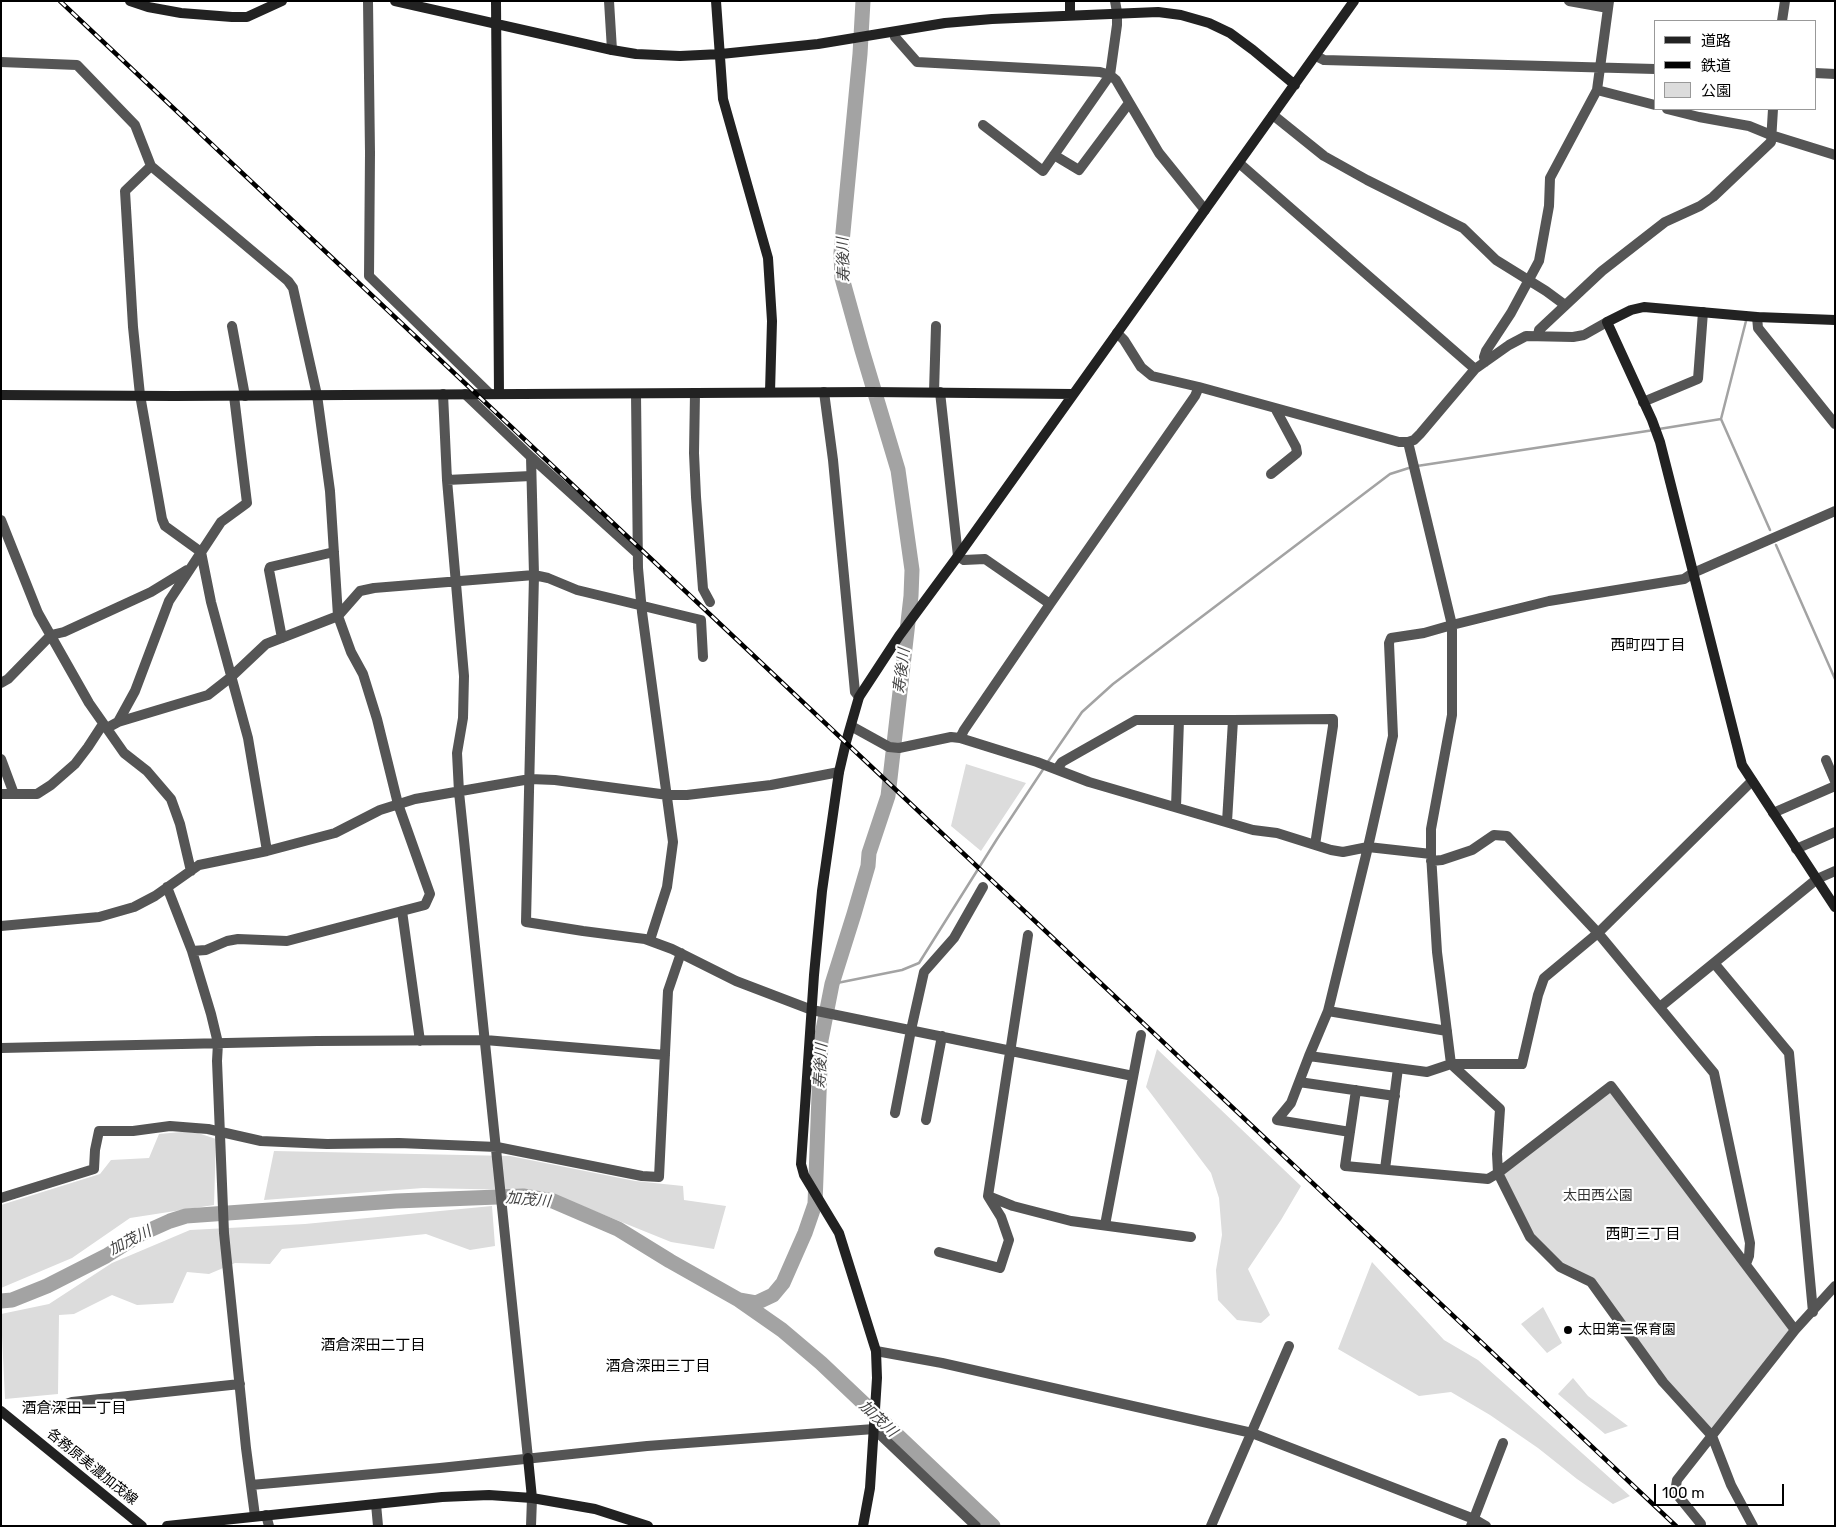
<!DOCTYPE html>
<meta charset="utf-8">
<style>
body{margin:0}
#map{position:relative;width:1836px;height:1527px;overflow:hidden;background:#fff;font-family:Rubik,"Noto Sans JP",sans-serif}
canvas{display:block}
.frame{position:absolute;inset:0;border:2px solid #000;pointer-events:none}
.legend{position:absolute;left:1654px;top:20px;width:162px;height:90px;box-sizing:border-box;background:#fff;border:1px solid #999;margin:0;padding:6px 9px;list-style:none;font-size:15px;color:#000}
.legend li{display:flex;align-items:center;gap:10px;height:25px}
.legend b{width:25px;border:1px solid #999}
.scale{position:absolute;left:1654px;top:1484px;width:130px;height:22px;box-sizing:border-box;border:2px solid #000;border-top:0;padding-left:6px;font-size:15px;line-height:18px;white-space:nowrap;color:#000;-webkit-text-stroke:4px #fff;paint-order:stroke}
</style>
<div id="map">
<canvas width="1836" height="1527"></canvas>
<div class="frame"></div>
<ul class="legend">
<li><b style="height:6px;background:#222"></b>道路</li>
<li><b style="height:6px;background:#000"></b>鉄道</li>
<li><b style="height:14px;background:#dcdcdc"></b>公園</li>
</ul>
<div class="scale">100 m</div>
</div>
<script>
const g = document.querySelector('canvas').getContext('2d');
g.lineJoin = 'round';
function fill(path, color) {
  g.fillStyle = color;
  g.fill(path, 'evenodd');
}
function toPath(rows) {
  const path = new Path2D();
  for (const r of rows) {
    path.moveTo(r[0], r[1]);
    for (let i = 2; i < r.length; i += 2) path.lineTo(r[i], r[i + 1]);
  }
  return path;
}
function trace(path, color, width, dash) {
  g.strokeStyle = color;
  g.lineWidth = width;
  g.lineCap = dash ? 'butt' : 'round';
  g.setLineDash(dash || []);
  g.stroke(path);
}
function drawText(font, color, halo, rows, align = 'center') {
  g.font = font + ' Rubik,"Noto Sans JP",sans-serif';
  g.lineWidth = 4.5;
  g.setLineDash([]);
  g.textBaseline = 'middle';
  g.strokeStyle = halo;
  g.fillStyle = color;
  for (const [text, x, y, turn = 0] of rows) {
    g.save();
    g.translate(x, y);
    g.rotate((+turn || 0) * Math.PI / 180);
    g.textAlign = isNaN(turn) ? turn : align;
    if (halo) g.strokeText(text, 0, 0);
    g.fillText(text, 0, 0);
    g.restore();
  }
}
fill(toPath([
 [966,764,1026,783,981,851,951,826],
 [1157,1049,1301,1186,1281,1220,1248,1269,1270,1315,1261,1323,1237,1320,1218,1300,1216,1270,1222,1235,1219,1198,1211,1173,1146,1087],
 [1611,1086,1795,1330,1712,1436,1663,1382,1591,1282,1560,1267,1530,1237,1498,1173],
 [192,1131,216,1139,214,1205,130,1218,72,1258,1,1288,1,1205,100,1174,111,1160,149,1158,159,1134],
 [274,1151,510,1156,635,1181,683,1186,684,1200,726,1206,714,1249,671,1242,577,1204,535,1192,518,1190,423,1188,264,1200],
 [492,1206,495,1246,470,1250,426,1234,282,1249,270,1264,235,1263,209,1274,187,1272,173,1303,137,1305,112,1295,74,1314,59,1315,58,1394,5,1399,1,1314,49,1304,112,1263,190,1230,305,1224],
 [1372,1262,1444,1340,1478,1360,1630,1496,1613,1504,1577,1479,1538,1448,1490,1415,1451,1392,1419,1396,1338,1349],
 [1543,1307,1562,1343,1547,1353,1521,1324],
 [1573,1378,1588,1396,1628,1426,1605,1434,1558,1394]
]), '#dcdcdc');
trace(toPath([
 [1746,321,1721,419,1770,530],
 [1659,429,1721,419],
 [1417,466,1654,430],
 [1776,545,1835,679],
 [1047,763,1082,712,1113,684,1390,474,1412,467],
 [832,984,902,970,919,963,997,839,1044,768]
]), '#a3a3a3', 2.5);
trace(toPath([
 [739,1300,756,1303,773,1295,783,1283,805,1233,815,1204,821,1040,832,984,854,914,868,866,869,853,888,796,911,596,912,570,898,470,862,350,842,278,841,253,860,54,863,1],
 [1,1301,12,1300,47,1286,106,1256,141,1234,170,1221,186,1216,396,1201,523,1196,553,1201,618,1229,670,1261,739,1300,782,1330,821,1363,993,1526]
]), '#a3a3a3', 15);
trace(toPath([
 [368,1,370,153,369,276,490,394],
 [609,1,612,50],
 [1569,1,1608,8],
 [1782,21,1785,1],
 [894,32,895,37,917,62,1100,72,1110,75,1116,80,1159,153,1205,210],
 [1316,56,1324,60,1655,69],
 [1,62,77,65,135,125,151,166,288,281,293,288,317,395,330,491,338,616,351,652,363,674,377,719,398,804,430,894,425,905,287,941,238,939,227,941,206,950,192,951],
 [1815,73,1835,74],
 [1597,90,1655,105],
 [1667,109,1699,117,1749,126,1771,135,1835,155],
 [1273,115,1324,156,1367,180,1463,228,1496,260,1546,291,1565,305],
 [983,125,1043,171,1110,75,1117,25,1117,12,1115,1],
 [1054,155,1079,170,1129,103],
 [1239,163,1475,369],
 [151,166,125,191,133,327,140,395,162,519,165,526,201,552,211,602,248,738,267,851],
 [1757,317,1758,328,1835,424],
 [232,326,245,396],
 [1117,333,1124,340,1141,367,1152,376,1199,387,1399,442,1408,442,1452,625,1452,715,1431,829,1431,854,1437,952,1451,1064,1500,1109,1497,1154,1498,1173,1530,1237,1560,1267,1591,1282,1663,1382,1712,1436,1731,1485,1753,1526],
 [1538,335,1539,330,1602,271,1665,222,1700,206,1713,197,1771,142,1773,109],
 [1485,362,1484,357,1486,351,1511,313,1539,261,1549,206,1550,178,1597,90,1609,1],
 [824,392,833,460,855,692,859,697],
 [934,392,936,326],
 [940,392,958,556,964,560,985,559,1050,604],
 [695,393,694,453,696,497,703,589,710,602],
 [443,394,447,480,464,676,463,718,457,753,459,792,528,1458],
 [465,394,531,457,637,553],
 [636,394,638,568,642,612,673,842,667,887,650,940],
 [1643,402,1698,379,1703,312],
 [1408,442,1414,440,1420,434,1475,369,1509,345,1526,336,1573,337,1584,335,1607,322],
 [531,457,534,575,526,922,583,931,645,939,672,949,736,981,812,1010,1133,1076],
 [1271,474,1297,453,1296,447,1275,408],
 [447,480,531,476],
 [1,520,38,613,89,703,124,753,147,771,171,799,180,824,191,871],
 [282,638,269,570,270,567,334,552],
 [1,683,8,679,51,635,64,632,151,592,187,570],
 [1179,720,1233,720],
 [118,722,135,691,169,601,221,522,247,503,234,396],
 [851,726,889,747,899,748,951,737,960,738,1037,762,1089,782,1253,830,1277,833,1331,850,1343,852,1368,847,1431,854],
 [107,728,118,722,208,695,231,677,266,644,338,616,360,591,374,588,534,575,548,578,577,590,701,620,703,657],
 [960,738,964,730,1050,604,1195,396,1199,387],
 [1,759,14,794],
 [1826,760,1835,781],
 [1057,769,1062,762,1136,720,1179,720,1176,807],
 [1,794,37,794,51,785,75,764,88,747,103,724],
 [1773,813,1835,786],
 [1227,822,1233,720,1333,719,1333,726,1315,845],
 [1796,849,1835,832],
 [1431,861,1442,860,1472,850,1494,835,1507,836,1598,933,1714,1073,1750,1243,1749,1256,1746,1264],
 [167,887,192,951,211,1014,218,1043,217,1061,224,1233,246,1448,255,1516],
 [402,911,420,1041],
 [1,926,99,917,134,907,155,896,199,865,267,851,335,833,380,810,415,799,530,779,555,780,668,795,687,795,771,785,839,772],
 [1714,963,1789,1053,1813,1312],
 [1660,1007,1817,879,1835,871],
 [1328,1011,1447,1031],
 [1,1048,317,1041,485,1040,665,1055],
 [1309,1056,1427,1072,1451,1064,1522,1064,1538,995,1544,978,1598,933,1752,781],
 [1299,1082,1395,1096],
 [1356,1090,1345,1166,1488,1179,1498,1173,1611,1086,1795,1330],
 [895,1113,911,1030,924,972,954,938,983,887],
 [926,1120,942,1036],
 [1350,1132,1277,1120,1291,1103,1309,1056,1328,1011,1368,847,1393,736,1389,643,1391,638,1424,633,1452,625,1549,601,1684,579,1693,573,1835,511],
 [1385,1169,1398,1068],
 [988,1196,1013,1206,1071,1221,1191,1237],
 [1,1198,94,1169,95,1150,99,1131,133,1131,170,1126,208,1129,261,1141,327,1144,399,1143,497,1147,642,1176,659,1177,668,991,681,953],
 [1105,1225,1141,1035],
 [939,1252,1000,1268,1009,1240,1001,1217,988,1196,1028,935],
 [876,1351,942,1363,1252,1433,1474,1519,1486,1526],
 [29,1407,63,1405,72,1402,240,1384],
 [251,1485,440,1468,647,1446,874,1429,976,1526],
 [376,1504,378,1526],
 [266,1515,269,1526],
 [1701,1524,1675,1492,1677,1480,1795,1330,1835,1286],
 [531,1526,532,1498],
 [1211,1526,1289,1346],
 [1471,1526,1503,1443]
]), '#555', 10);
trace(toPath([
 [130,1,148,7,181,13,232,17,247,17,282,1],
 [395,1,612,50,636,54,680,56,721,54,818,44,945,23,992,19,1158,12,1181,15,1209,23,1230,33,1253,50,1295,85],
 [496,1,499,394],
 [716,1,723,99,768,258,772,321,770,392],
 [1070,1,1070,15],
 [1835,320,1757,317,1644,307,1631,310,1607,322,1652,420,1660,442,1742,765,1835,907],
 [1,395,174,396,871,392,1073,394],
 [1,1411,142,1526],
 [528,1458,532,1498],
 [167,1526,442,1497,489,1495,532,1498,595,1509,648,1526],
 [863,1526,870,1488,877,1378,876,1351,839,1233,804,1175,801,1164,814,975,822,891,839,772,846,742,859,697,899,636,958,556,1354,1]
]), '#222', 10);
const rail = toPath([
 [60,1,1676,1526]
]);
trace(rail, '#000', 4.5);
trace(rail, '#fff', 2.5, [8]);
for (const [x, y, r, color] of [
 [1568,1330,5,"#000"]
]) {
  const dot = new Path2D();
  dot.arc(x, y, r, 0, 2 * Math.PI);
  g.fillStyle = color;
  g.fill(dot);
  trace(dot, '#fff', 2);
}
drawText('14px', '#333', '#fff', [
 ["太田西公園",1598,1196]
]);
drawText('14px', '#000', '#fff', [
 ["太田第二保育園",1578,1330]
], 'left');
drawText('14px', '#000', '#fff', [
 ["各務原美濃加茂線",92,1467,39]
]);
drawText('italic 15px', '#444', '#fff', [
 ["寿後川",844,260,-92],
 ["寿後川",902,671,-83],
 ["寿後川",821,1066,-87],
 ["加茂川",528,1200,5],
 ["加茂川",130,1241,-27],
 ["加茂川",878,1419,43]
]);
drawText('15px', '#000', '#fff', [
 ["西町四丁目",1648,646],
 ["西町三丁目",1643,1235],
 ["酒倉深田二丁目",373,1346],
 ["酒倉深田三丁目",658,1367],
 ["酒倉深田一丁目",74,1409]
]);
</script>
